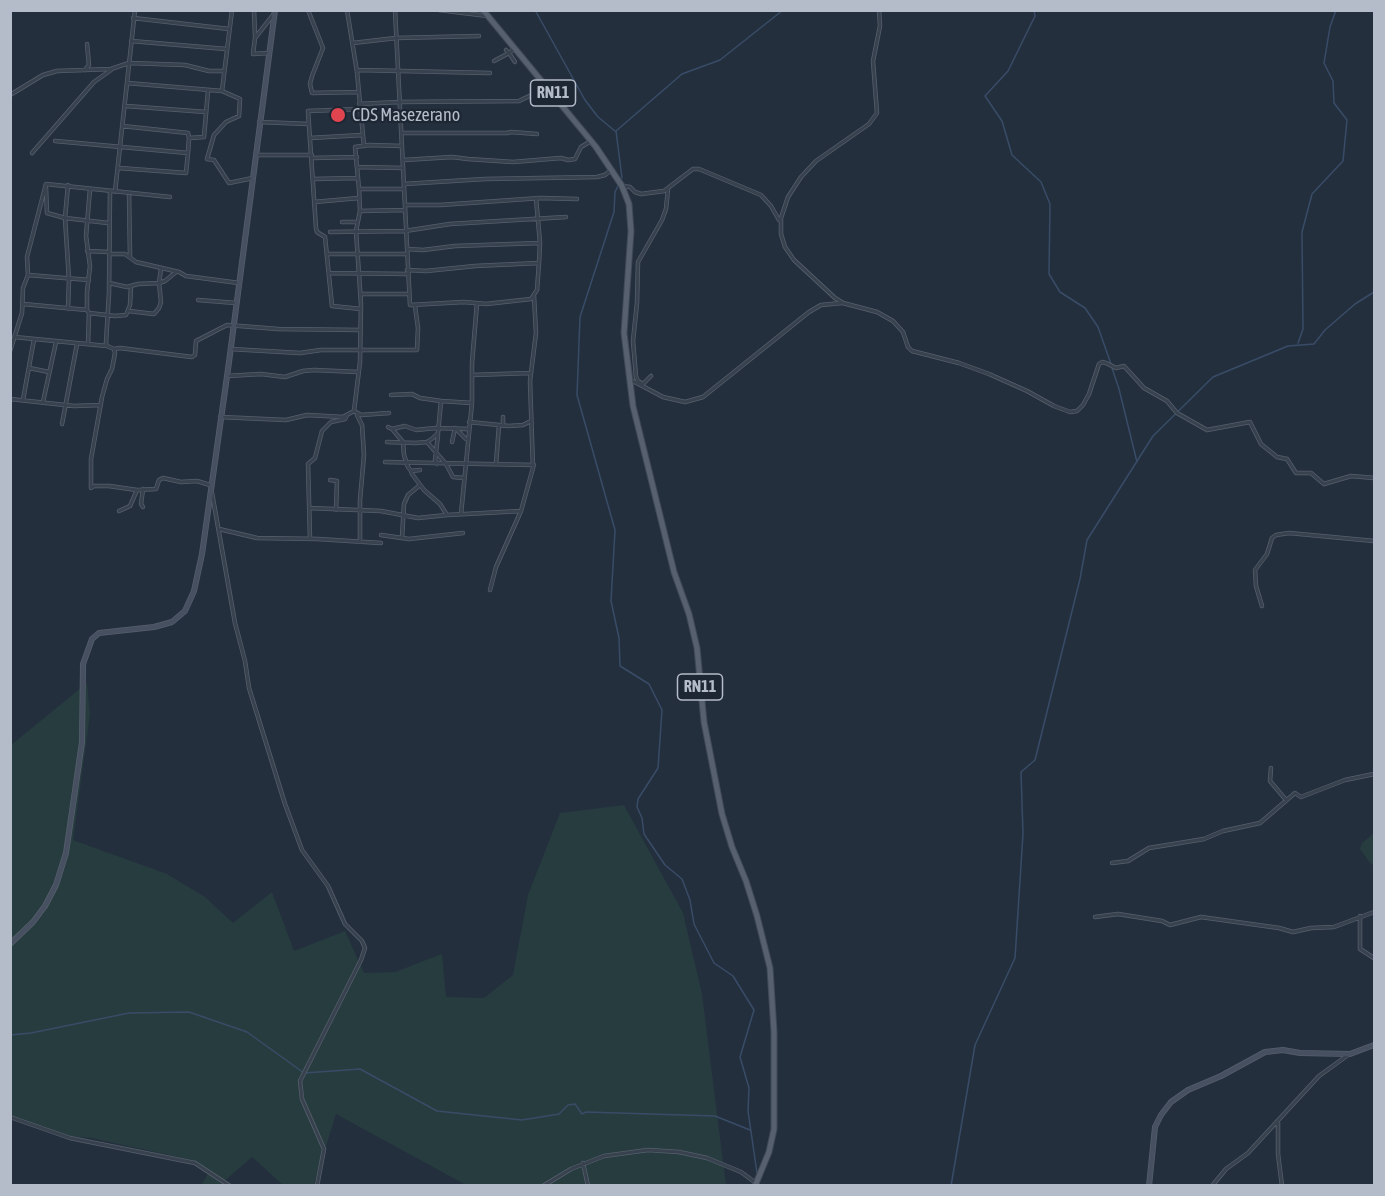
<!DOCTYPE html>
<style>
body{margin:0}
#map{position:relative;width:1385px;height:1196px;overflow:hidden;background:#242f3e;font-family:"Asap Condensed",sans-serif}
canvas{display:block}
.frame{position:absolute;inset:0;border:12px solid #b4bcc9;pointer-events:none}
</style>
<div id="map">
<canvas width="1385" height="1196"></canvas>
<div class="frame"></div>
</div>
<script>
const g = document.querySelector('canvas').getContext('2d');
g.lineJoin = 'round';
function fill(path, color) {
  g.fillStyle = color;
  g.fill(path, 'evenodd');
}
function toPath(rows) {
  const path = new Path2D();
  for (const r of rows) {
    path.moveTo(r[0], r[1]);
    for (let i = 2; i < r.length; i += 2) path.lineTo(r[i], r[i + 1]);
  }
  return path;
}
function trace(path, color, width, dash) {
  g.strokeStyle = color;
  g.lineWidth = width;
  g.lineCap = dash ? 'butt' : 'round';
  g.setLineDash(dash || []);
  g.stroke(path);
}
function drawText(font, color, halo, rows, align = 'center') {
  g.font = font + ' "Asap Condensed",sans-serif';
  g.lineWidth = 4.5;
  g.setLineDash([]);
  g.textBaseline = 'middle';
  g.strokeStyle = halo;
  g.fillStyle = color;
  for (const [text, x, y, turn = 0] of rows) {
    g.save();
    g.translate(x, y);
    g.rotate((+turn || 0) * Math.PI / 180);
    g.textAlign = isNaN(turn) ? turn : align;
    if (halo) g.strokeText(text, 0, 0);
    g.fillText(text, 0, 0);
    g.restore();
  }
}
fill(toPath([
 [87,683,90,714,73,840,167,874,205,897,233,923,272,892,294,951,345,931,364,973,395,972,442,954,446,997,484,998,513,975,528,895,560,813,624,805,683,913,702,994,726,1185,466,1185,336,1114,314,1185,283,1185,252,1157,220,1185,204,1185,202,1184,210,1170,192,1160,91,1138,69,1136,13,1117,13,1120,11,1119,11,745],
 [1374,833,1374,865,1370,863,1360,849,1362,843]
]), '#263c3f');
trace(toPath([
 [535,10,585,100,598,117,615,131],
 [1034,10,1035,16,1008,71,985,96,1002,121,1012,155,1041,182,1050,204,1049,274,1060,292,1085,308,1098,327,1111,364],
 [622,178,616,131,682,74,720,60,783,10],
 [619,184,615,192,614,212,580,317,577,395,615,530,611,601,619,638,620,666,649,684,662,710,658,768,638,799,637,807,642,818,644,834,665,865,682,879,690,900,694,924,714,963,733,976,754,1010,740,1057,749,1088,748,1111,757,1173],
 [1298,343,1303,329,1302,232,1312,194,1343,161,1347,120,1334,103,1333,81,1324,63,1330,27,1336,10],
 [1112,368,1119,389,1137,462],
 [10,1035,31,1033,129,1013,189,1012,247,1032,304,1073,360,1069,437,1111,522,1120,559,1114,568,1105,575,1104,582,1114,586,1112,715,1116,750,1130],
 [951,1186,975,1045,1015,958,1023,834,1021,772,1035,760,1080,579,1087,540,1153,436,1213,377,1288,346,1314,344,1325,330,1355,304,1374,292]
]), '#394c67', 1.5);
const street = toPath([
 [254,10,255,36],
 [308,10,323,48,312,76,310,84,312,93,358,92],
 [347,10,357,72,364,146],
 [395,10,410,305,464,302,486,304,531,299,537,290,539,263,540,243,536,198],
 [439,10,488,16],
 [879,10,880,26,873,61,877,113,869,124,816,161,801,177,788,197,781,218,781,234,785,247,794,260,835,298,843,303,877,312,893,321,903,332,908,347,912,351,959,363,989,374,1027,391,1054,406,1070,412,1077,411,1083,405,1089,394,1099,364,1102,362,1106,363,1116,368,1124,366,1144,388,1167,401,1177,413,1207,430,1250,422,1261,444,1277,457,1287,459,1296,473,1311,473,1324,484,1351,476,1374,478],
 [133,18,229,29],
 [131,41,226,49],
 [353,43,396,38,479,36],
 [269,53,253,54,255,38,273,15],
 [494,61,509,53,506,50],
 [515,62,509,53,515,48],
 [85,70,89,65,87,44],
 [357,70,490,73],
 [127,83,222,91,240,99,239,116,226,122,214,135,207,159,214,160,229,183,253,178],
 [222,91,232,10],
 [10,95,43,75,57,71,111,69,129,63,185,65,209,71,224,71],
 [359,104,399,102,519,101,546,88],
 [126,106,206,112],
 [360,109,308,111,316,228,317,232,325,237,332,306,361,309],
 [259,122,309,124],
 [122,126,188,133,189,138],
 [402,133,507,133,511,132,537,134],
 [310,138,363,135],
 [55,141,188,153,189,138,204,137,208,91],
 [32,153,94,82,111,70],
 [257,155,312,155],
 [312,158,357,157],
 [404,160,452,157,468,159,513,162,561,158,568,160,575,159,581,147,591,141],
 [358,167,403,168],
 [119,168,186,173,188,153],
 [314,179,357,178],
 [404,184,485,179,597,177,605,175,611,170],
 [622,186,630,187,635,192,641,194,664,191,693,169,699,169,761,195,771,206,779,220],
 [46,188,47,213,65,218,108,223],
 [359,189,404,189],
 [110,192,109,293,106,343,107,346,114,349,115,353,112,369,107,379,102,397,91,459,91,488,94,486,109,486,137,490,156,489,159,480,163,478,181,482,197,481,210,485,211,487],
 [115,192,135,10],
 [129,193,130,257],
 [314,202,359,198],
 [405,205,440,205,541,198,577,199],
 [360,211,405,210],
 [342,222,357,222],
 [330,232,405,231,450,224,566,217],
 [407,249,423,250,455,246,540,243],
 [87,251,109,252],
 [109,254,125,254,136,262,179,272,186,276,239,283],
 [328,254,407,254],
 [407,270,426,271,475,266,539,263],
 [329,273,407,274],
 [28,275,89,280],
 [109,283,127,287,138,284,159,283,165,281,176,272],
 [361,294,408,294],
 [198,300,236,303],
 [23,304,87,310],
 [68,309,69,280,65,218,68,185],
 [129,311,154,314,159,308,161,302,159,283,161,269],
 [89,313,115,316,126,315,130,305,131,286],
 [14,337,107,346],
 [88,344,89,313,87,310,87,292,90,266,86,236,90,189],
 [114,349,120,348,192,357,195,355,196,341,227,325,278,329,360,330],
 [230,349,300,353,321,350,417,350,418,328,415,306],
 [10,351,22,313,23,288,28,275,27,257,46,184,170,197],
 [29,368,49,372],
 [472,375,530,373],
 [227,376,261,374,285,377,303,371,314,370,358,372],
 [651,376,643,384,638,381,636,377,633,341,637,303,638,262,662,220,666,209,668,189],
 [631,380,663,397,685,402,703,397,809,312,821,305,842,303],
 [391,395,412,394,420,398,441,401,472,403],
 [10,399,74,406,101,405],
 [23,400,34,339],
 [43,402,56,342],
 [389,413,361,415,354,411,360,362,361,304,356,231,360,211,359,189,355,147,369,145,402,146],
 [357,415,362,425,364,455,360,500,360,542],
 [220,417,286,420,307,415,343,417,354,411],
 [469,422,509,426,523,425,531,421],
 [62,424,77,344],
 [503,426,503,417],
 [388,427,392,429,405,426,416,430,436,428,469,429],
 [456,429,466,439],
 [393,430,403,442,404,455,408,467,411,471,420,470],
 [387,442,416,443,427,442,433,438,438,433,441,401],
 [427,442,446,464,453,477,464,478],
 [452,442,455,428],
 [385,462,534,465],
 [437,464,435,460,438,435],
 [496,464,499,425],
 [411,471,412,474,424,490,440,504,447,515,521,511],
 [330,480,337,481,336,510],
 [212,493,235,623,245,661,249,688,285,804,302,850,328,886,345,924,362,941,365,948,361,960,300,1081,302,1099,324,1149,317,1186],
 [143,507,141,504,143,489],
 [309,508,381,511,418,518,447,515],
 [119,511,130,506,137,490],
 [461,514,472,403,472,363,477,303],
 [219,529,257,538,318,539,381,543],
 [381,535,409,539,463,533],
 [402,538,404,504,408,495,420,485],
 [310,539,308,464,315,458,322,431,331,422,345,419,347,415],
 [490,590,496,567,521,511,533,468,530,381,536,333,534,296],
 [1262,606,1256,586,1255,570,1267,554,1272,538,1276,535,1289,533,1374,541],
 [1271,768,1270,781,1286,800],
 [1112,863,1128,861,1149,848,1204,839,1223,831,1260,823,1295,793,1301,797,1345,780,1374,774],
 [1360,916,1360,949,1374,958],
 [1095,917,1118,914,1162,921,1170,925,1201,917,1279,928,1293,932,1311,928,1334,927,1374,912],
 [10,1117,70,1138,195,1163,230,1186],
 [1278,1122,1278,1154,1282,1186],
 [583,1163,588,1186],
 [543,1186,571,1169,604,1156,648,1150,679,1152,707,1158,741,1172,756,1183],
 [1212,1186,1226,1169,1248,1153,1319,1076,1348,1055]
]);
const secondary = toPath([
 [10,944,33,922,45,906,56,885,66,853,82,742,83,664,92,639,99,633,154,627,172,622,185,611,194,591,202,554,229,362,275,10],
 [1149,1186,1155,1127,1161,1115,1171,1102,1188,1090,1221,1076,1265,1052,1283,1050,1300,1053,1350,1054,1374,1045]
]);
const primary = toPath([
 [483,10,596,147,622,186,629,204,631,231,624,333,633,406,674,572,689,614,697,648,704,722,722,814,732,847,746,881,757,916,770,968,774,1032,774,1129,769,1152,755,1186]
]);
trace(street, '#565f6c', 4.5);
trace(secondary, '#565f6c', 6);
trace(primary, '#414a57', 7);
trace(street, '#38414e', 3);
trace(secondary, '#465061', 4.5);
trace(primary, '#56606e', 5);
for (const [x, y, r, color] of [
 [338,115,8,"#e0444e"]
]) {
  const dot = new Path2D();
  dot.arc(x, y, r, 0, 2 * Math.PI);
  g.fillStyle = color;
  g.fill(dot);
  trace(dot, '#1d2633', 2);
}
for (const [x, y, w] of [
 [553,93,45],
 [700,687,45]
]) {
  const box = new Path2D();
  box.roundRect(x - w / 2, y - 13, w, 26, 4.5);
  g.fillStyle = '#1d2633';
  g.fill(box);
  trace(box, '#b4bcc9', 1.5);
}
drawText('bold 16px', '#b4bcc9', null, [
 ["RN11",553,93],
 ["RN11",700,687]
]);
drawText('18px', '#b4bcc9', '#1d2633', [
 ["CDS Masezerano",352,115]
], 'left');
</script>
